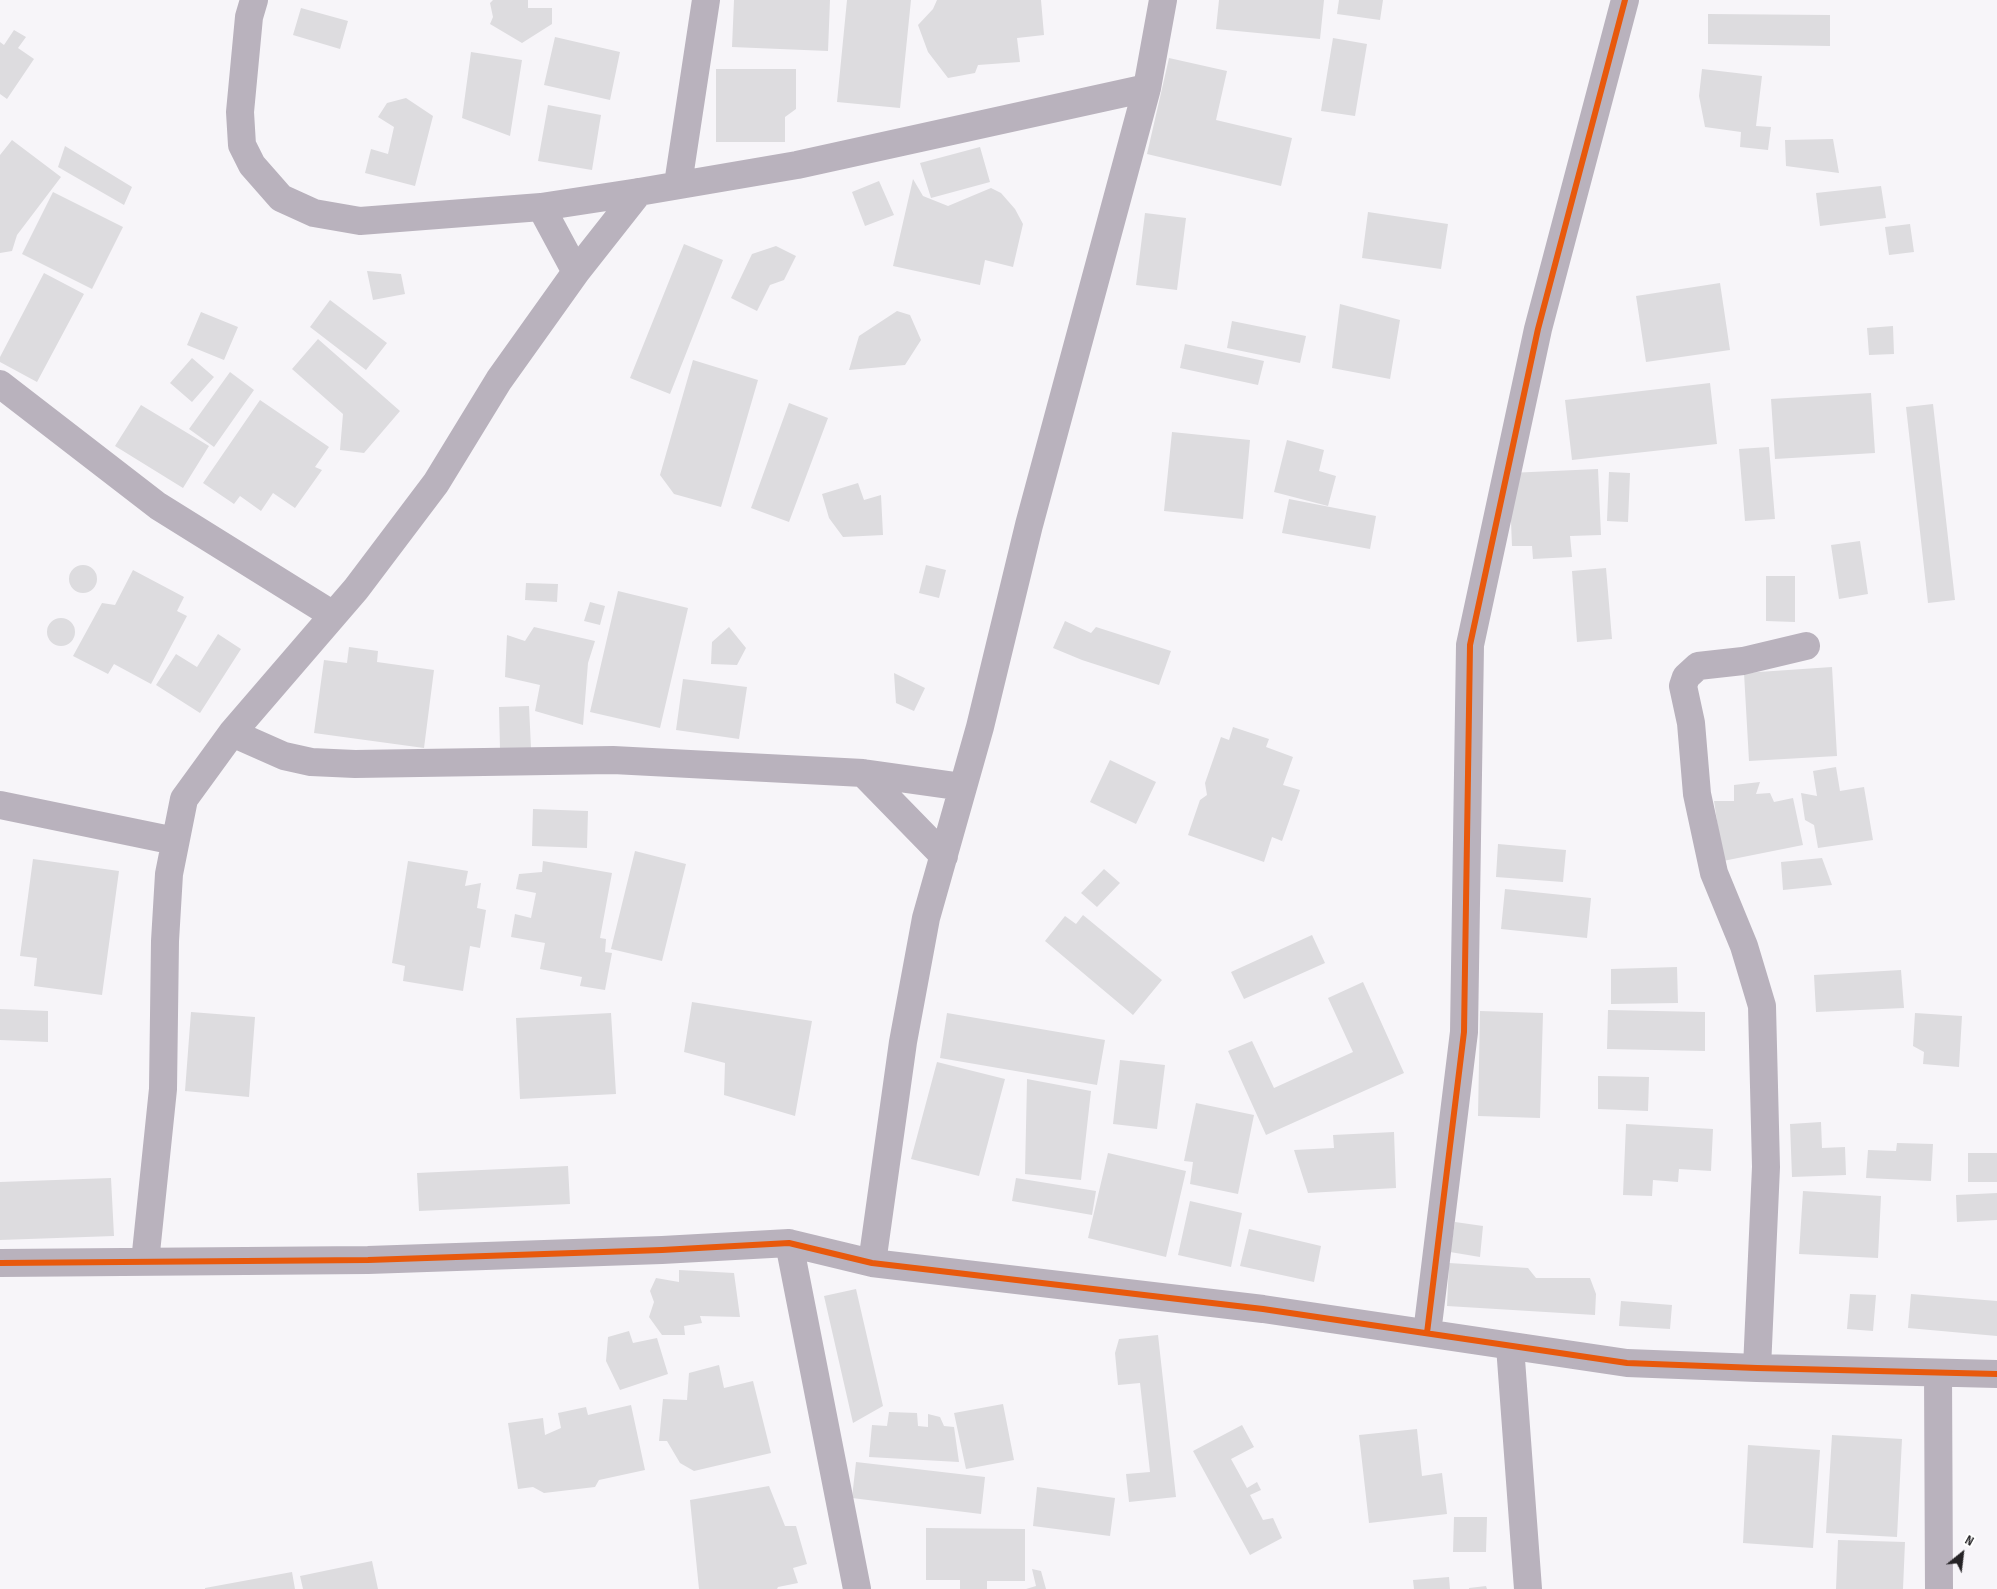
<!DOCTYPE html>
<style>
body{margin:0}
#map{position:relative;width:1997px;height:1589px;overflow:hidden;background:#f7f5f9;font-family:"Sofia Sans Condensed",sans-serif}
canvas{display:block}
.north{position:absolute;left:1937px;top:1529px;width:50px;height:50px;-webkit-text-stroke:4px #fff;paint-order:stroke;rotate:29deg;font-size:14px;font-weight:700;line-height:20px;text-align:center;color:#252326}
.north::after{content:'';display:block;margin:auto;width:18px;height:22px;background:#252326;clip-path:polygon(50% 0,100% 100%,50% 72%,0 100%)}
</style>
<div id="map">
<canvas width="1997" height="1589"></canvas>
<div class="north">N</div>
</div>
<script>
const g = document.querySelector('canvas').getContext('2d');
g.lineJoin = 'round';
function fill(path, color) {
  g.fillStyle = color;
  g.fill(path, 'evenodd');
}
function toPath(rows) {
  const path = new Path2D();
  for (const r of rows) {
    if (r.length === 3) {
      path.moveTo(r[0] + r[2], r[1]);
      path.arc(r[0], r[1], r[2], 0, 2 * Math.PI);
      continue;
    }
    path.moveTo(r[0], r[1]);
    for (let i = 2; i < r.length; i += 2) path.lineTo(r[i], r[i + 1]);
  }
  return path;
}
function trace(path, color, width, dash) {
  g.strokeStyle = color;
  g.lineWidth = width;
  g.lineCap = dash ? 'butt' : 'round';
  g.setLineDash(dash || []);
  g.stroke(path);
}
fill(toPath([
 [493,0,528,0,528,8,552,8,552,24,522,43,490,24,493,17,490,3],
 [734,0,830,0,828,51,732,47],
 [847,0,911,0,900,108,837,102],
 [937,0,1041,0,1044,35,1017,38,1020,62,978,65,975,73,948,78,928,52,918,25,933,9],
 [1219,0,1324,0,1320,39,1216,29],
 [1339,0,1383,0,1380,20,1337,14],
 [301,8,348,21,340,49,293,35],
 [1708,14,1830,15,1830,46,1708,44],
 [14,30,26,37,18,48,34,59,7,99,0,94,0,42,4,45],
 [555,37,620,52,610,100,544,85],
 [1333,38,1367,44,1355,116,1321,111],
 [471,52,522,60,510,136,462,118],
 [1169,58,1227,71,1216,120,1292,138,1281,186,1147,154],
 [716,69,796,69,796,109,785,117,785,142,716,142],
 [1702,69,1762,76,1756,126,1771,127,1768,150,1740,147,1741,132,1705,127,1699,96],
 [406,98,433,116,415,186,365,173,371,149,388,154,394,127,378,117,387,103],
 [548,105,601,115,592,170,538,161],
 [1833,139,1839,173,1786,166,1785,140],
 [12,140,61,177,17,235,12,251,0,253,0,155],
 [65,146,132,187,124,205,58,167],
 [980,147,990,182,931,198,920,163],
 [913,179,923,196,948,206,991,188,1001,193,1015,209,1023,224,1013,267,985,260,980,285,893,266],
 [879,181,894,215,865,226,852,192],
 [1881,186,1886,218,1820,226,1816,193],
 [53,192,123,227,92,289,22,254],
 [1368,212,1448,224,1441,269,1362,258],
 [1145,213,1186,218,1177,290,1136,285],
 [1910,224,1914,252,1889,255,1885,227],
 [684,244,723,260,670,394,630,378],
 [776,246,796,256,784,280,770,285,757,311,731,298,752,254],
 [367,271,401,274,405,294,373,300],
 [44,273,84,294,37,382,0,362,0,357],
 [1720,283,1730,350,1646,362,1636,296],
 [330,300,387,343,366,370,310,327],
 [1340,304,1400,320,1390,379,1332,368],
 [897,311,910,315,921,340,905,365,849,370,859,336],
 [201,312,238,327,224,360,187,345],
 [1232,321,1306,336,1300,363,1227,348],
 [1893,326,1894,354,1869,355,1867,328],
 [318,339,400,411,364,453,340,450,343,414,292,369],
 [1185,344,1264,361,1258,385,1180,368],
 [192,358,214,377,192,402,170,383],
 [693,360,758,380,721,507,674,494,660,475],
 [230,372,254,390,214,447,189,429],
 [1710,383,1717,444,1572,460,1565,400],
 [1871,393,1875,453,1775,459,1771,399],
 [260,400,329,447,315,467,322,470,295,508,273,493,261,511,240,496,234,504,203,483],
 [789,403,828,418,789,522,751,508],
 [1933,404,1955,600,1928,603,1906,407],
 [141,405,209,446,183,488,115,446],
 [1172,432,1250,440,1243,519,1164,511],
 [1287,440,1324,450,1319,471,1336,476,1328,506,1274,492],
 [1769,447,1775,519,1745,521,1739,449],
 [1598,469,1601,535,1570,536,1572,557,1533,559,1532,546,1512,546,1509,473],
 [1609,472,1630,473,1628,522,1607,521],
 [858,483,864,500,881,495,883,535,843,537,829,518,822,494],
 [1289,499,1376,516,1370,549,1282,533],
 [1860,541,1868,594,1839,599,1831,545],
 [926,565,946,570,939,598,919,593],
 [83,579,14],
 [1606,568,1612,639,1577,642,1572,571],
 [133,570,184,597,177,611,187,616,151,684,114,664,108,674,73,656,102,603,115,605],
 [1766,576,1795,576,1795,622,1766,621],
 [526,583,558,584,557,602,525,600],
 [618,591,688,608,660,728,590,712],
 [590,602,605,606,600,625,584,621],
 [61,632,14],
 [1065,621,1091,633,1096,627,1171,651,1159,685,1082,660,1053,648],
 [534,627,595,641,588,663,583,725,535,711,540,685,505,677,507,635,525,641],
 [729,627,746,648,737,665,711,664,712,642],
 [218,634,241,649,200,713,156,685,176,654,197,667],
 [349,647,378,651,377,662,434,670,424,748,314,733,324,660,347,663],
 [1832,667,1837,756,1749,761,1744,673],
 [894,673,925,688,914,711,896,703],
 [683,679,747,687,739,739,676,730],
 [529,706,531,748,500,749,499,707],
 [1233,727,1269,739,1266,747,1293,757,1283,785,1300,790,1282,841,1272,837,1264,862,1188,835,1200,800,1207,795,1205,783,1221,737,1229,740],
 [1110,760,1156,782,1136,824,1090,802],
 [1836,767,1840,791,1864,787,1873,840,1818,848,1814,825,1805,820,1801,793,1817,796,1813,771],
 [1760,782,1756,794,1770,793,1774,802,1793,798,1803,845,1723,861,1714,801,1734,801,1734,785],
 [533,809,588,811,587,848,532,846],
 [1498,844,1566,850,1563,882,1496,877],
 [635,851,686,864,662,961,611,949],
 [1822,858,1832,885,1783,890,1781,862],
 [33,859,119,871,102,995,34,986,37,958,20,956],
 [408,861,468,871,465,886,481,883,477,908,486,910,480,948,470,946,463,991,403,981,405,966,392,963],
 [543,861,612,873,600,938,606,939,605,952,612,953,605,990,580,986,582,977,540,969,545,943,511,937,515,914,531,918,536,893,516,889,519,874,542,872],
 [1104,869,1120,883,1097,907,1081,893],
 [1505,889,1591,898,1587,938,1501,929],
 [1083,915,1162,980,1133,1015,1045,941,1065,916,1076,924],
 [1312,935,1325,963,1244,999,1231,972],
 [1677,967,1678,1003,1611,1004,1611,969],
 [1901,970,1904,1008,1816,1012,1814,975],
 [1363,982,1404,1073,1266,1135,1228,1051,1252,1041,1274,1088,1353,1052,1328,998],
 [692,1002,812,1021,795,1116,724,1095,725,1063,684,1052],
 [0,1009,48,1011,48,1042,0,1040],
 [1608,1010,1705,1012,1705,1051,1607,1049],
 [1480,1011,1543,1013,1540,1118,1478,1116],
 [191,1012,255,1017,249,1097,185,1091],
 [611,1013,616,1094,520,1099,516,1018],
 [947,1013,1105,1040,1097,1085,940,1058],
 [1915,1013,1962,1016,1959,1067,1923,1064,1924,1052,1913,1046],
 [1120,1060,1165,1065,1157,1129,1113,1124],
 [937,1062,1005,1079,979,1176,911,1159],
 [1598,1076,1649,1077,1648,1111,1598,1109],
 [1027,1079,1091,1091,1081,1180,1025,1174],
 [1196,1103,1254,1115,1238,1194,1190,1184,1193,1162,1184,1161],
 [1821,1122,1822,1148,1845,1147,1846,1175,1792,1177,1790,1124],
 [1626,1124,1713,1129,1711,1171,1679,1169,1678,1182,1653,1180,1652,1196,1623,1195],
 [1394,1132,1396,1188,1308,1193,1294,1150,1334,1148,1333,1135],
 [1897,1143,1933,1144,1931,1181,1866,1178,1868,1150,1896,1151],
 [1108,1153,1186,1171,1166,1257,1088,1238],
 [1968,1153,1997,1153,1997,1182,1968,1182],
 [568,1166,570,1204,419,1211,417,1173],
 [111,1178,114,1236,0,1240,0,1182],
 [1016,1178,1096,1191,1092,1215,1012,1201],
 [1803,1191,1881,1196,1878,1258,1799,1254],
 [1997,1193,1997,1220,1957,1222,1956,1195],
 [1190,1201,1242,1213,1231,1267,1178,1255],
 [1455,1222,1483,1226,1480,1257,1450,1252],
 [1249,1229,1321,1246,1314,1282,1240,1266],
 [1449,1263,1528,1268,1536,1278,1590,1278,1596,1294,1595,1315,1447,1306],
 [679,1270,734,1273,740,1317,700,1316,702,1323,684,1326,685,1335,662,1335,649,1317,654,1302,650,1291,656,1278,679,1282],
 [856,1289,883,1406,853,1423,824,1296],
 [1850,1294,1876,1295,1873,1331,1847,1329],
 [1911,1294,1997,1301,1997,1336,1908,1328],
 [1621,1301,1672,1305,1670,1329,1619,1326],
 [629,1331,633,1343,657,1338,668,1374,620,1390,606,1361,608,1337],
 [1158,1335,1176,1497,1129,1502,1126,1474,1150,1472,1140,1383,1118,1385,1115,1353,1119,1339],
 [719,1365,724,1388,753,1381,771,1453,694,1471,680,1463,667,1441,659,1441,663,1399,687,1400,689,1373],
 [1003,1404,1014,1460,966,1469,954,1413],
 [631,1405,645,1470,599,1480,595,1487,544,1493,533,1487,518,1489,508,1423,543,1418,545,1435,561,1428,558,1413,586,1407,588,1415],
 [889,1412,917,1413,918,1426,928,1427,928,1414,940,1417,944,1426,954,1427,959,1462,869,1457,872,1425,887,1426],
 [1242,1425,1254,1447,1231,1459,1247,1488,1257,1482,1261,1490,1250,1495,1263,1520,1273,1518,1282,1538,1250,1555,1193,1451],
 [1417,1429,1422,1476,1442,1473,1447,1514,1369,1523,1359,1435],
 [1832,1435,1902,1439,1897,1537,1826,1533],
 [1748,1445,1820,1450,1813,1548,1743,1543],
 [856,1462,985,1477,981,1514,852,1498],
 [769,1486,785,1526,796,1526,807,1564,793,1568,798,1583,778,1587,777,1589,699,1589,690,1500],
 [1037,1487,1115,1498,1110,1536,1033,1526],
 [1454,1517,1487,1517,1486,1552,1453,1552],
 [926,1528,1025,1529,1025,1581,987,1581,987,1589,960,1589,960,1580,926,1580],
 [1838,1540,1905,1542,1903,1589,1836,1589],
 [372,1561,378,1589,303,1589,300,1576],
 [1032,1569,1041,1571,1046,1589,1026,1589,1036,1586],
 [292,1572,295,1589,205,1589,205,1588],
 [1449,1577,1450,1589,1414,1589,1413,1580],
 [1486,1586,1487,1589,1469,1589,1469,1588]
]), '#dddcdf');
trace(toPath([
 [254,0,249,17,240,112,242,145,252,165,281,198,314,213,360,221,541,207,639,192,797,165,1147,88],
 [678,184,706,0],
 [541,207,576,272],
 [0,384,158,506,333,615],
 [232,733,284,756,311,762,355,764,613,760,863,773,963,787],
 [863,773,944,856],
 [0,805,175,841],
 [789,1243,857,1589],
 [145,1262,163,1089,165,941,169,874,184,799,232,733,356,589,436,483,499,380,576,272,639,192],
 [0,1263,368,1260,662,1250,789,1243,872,1263,1263,1309,1627,1363,1757,1368,1997,1374],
 [872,1263,903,1042,926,918,980,727,1029,525,1147,88,1163,0],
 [1427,1333,1464,1032,1470,645,1538,329,1625,0],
 [1510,1346,1528,1589],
 [1757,1368,1766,1167,1762,1006,1744,946,1714,873,1697,794,1691,723,1683,686,1686,677,1698,666,1743,661,1806,646],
 [1938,1373,1939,1589]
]), '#b9b2bd', 28);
trace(toPath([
 [0,1263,368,1260,662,1250,789,1243,872,1263,1263,1309,1627,1363,1757,1368,1997,1374],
 [1427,1333,1464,1032,1470,645,1538,329,1625,0]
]), '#e8590c', 6);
</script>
